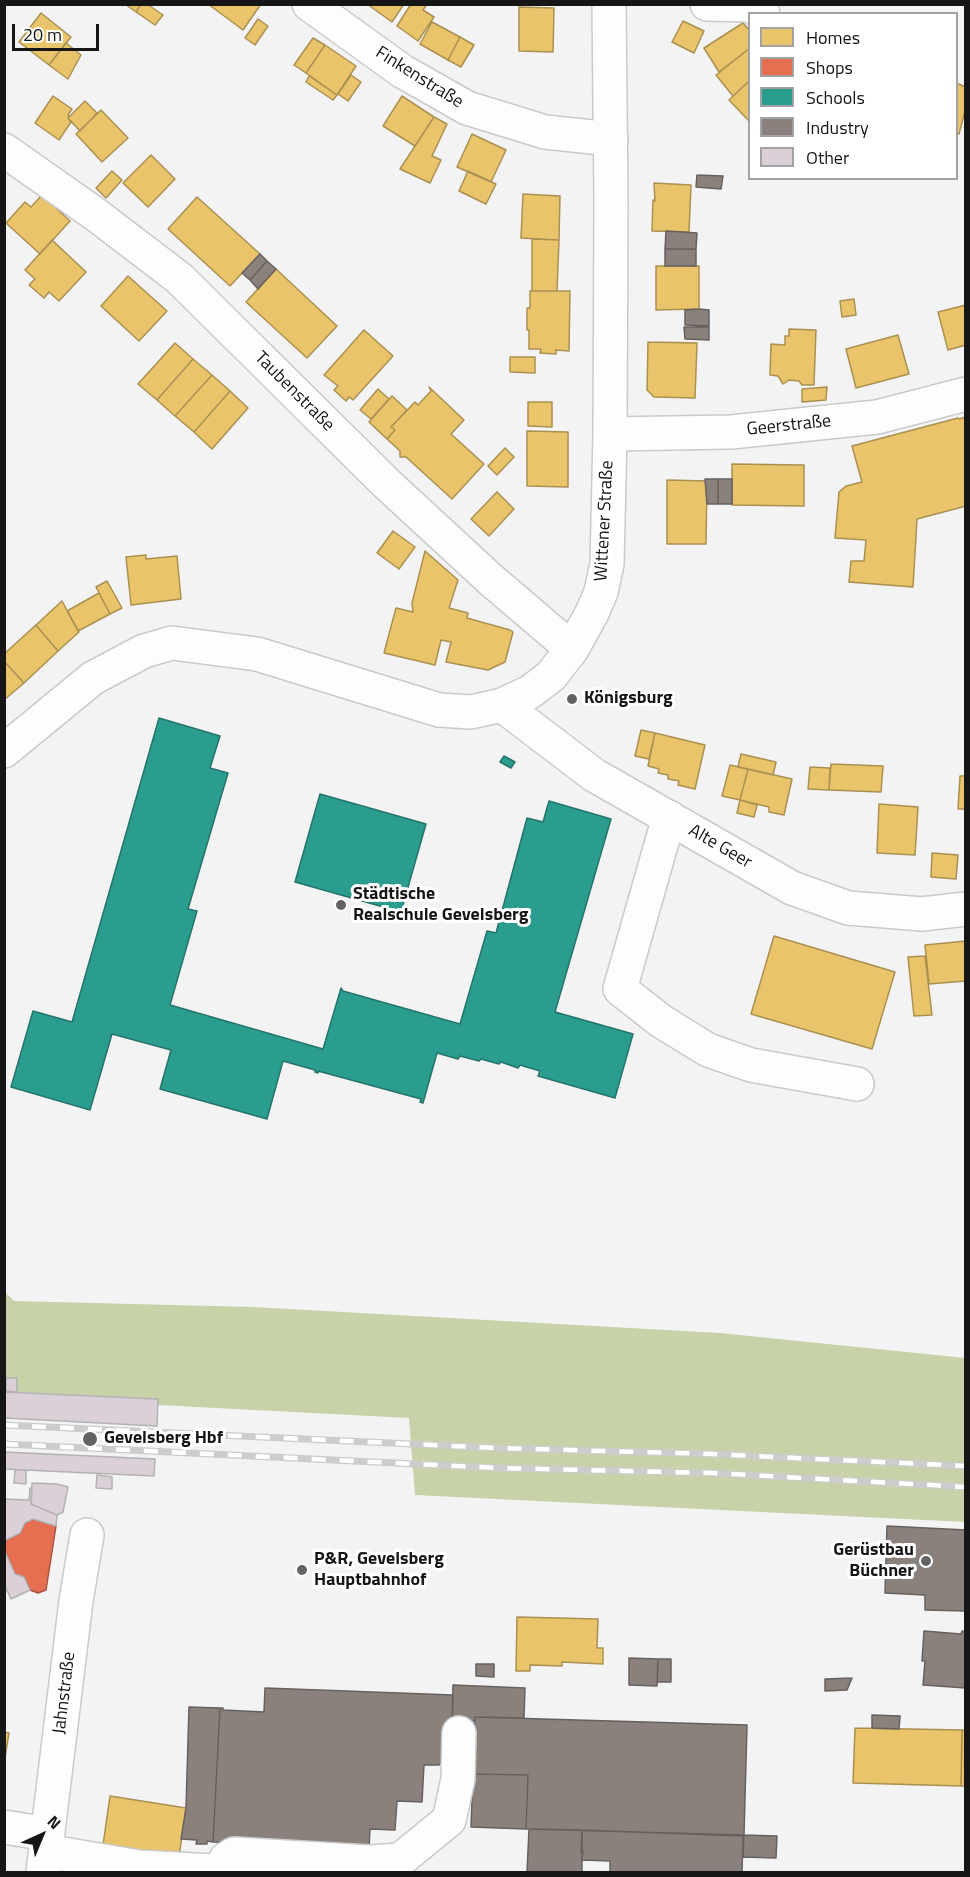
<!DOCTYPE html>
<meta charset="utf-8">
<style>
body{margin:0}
#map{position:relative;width:970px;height:1877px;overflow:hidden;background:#f3f3f4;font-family:"Titillium Web",sans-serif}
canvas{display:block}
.frame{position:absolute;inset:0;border:6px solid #161617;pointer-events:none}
.legend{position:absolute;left:748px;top:12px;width:210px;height:168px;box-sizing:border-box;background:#fff;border:2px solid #a2a2a2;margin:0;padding:8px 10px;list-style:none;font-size:18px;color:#161617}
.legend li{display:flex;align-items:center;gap:12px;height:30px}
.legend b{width:30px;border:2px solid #a2a2a2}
.north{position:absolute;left:12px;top:1805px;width:60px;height:60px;-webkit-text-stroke:4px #fff;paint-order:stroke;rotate:44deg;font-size:16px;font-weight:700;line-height:24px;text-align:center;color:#161617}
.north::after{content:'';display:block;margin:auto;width:21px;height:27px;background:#161617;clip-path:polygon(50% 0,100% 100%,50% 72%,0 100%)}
.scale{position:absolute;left:12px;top:24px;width:87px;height:27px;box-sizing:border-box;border:3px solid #161617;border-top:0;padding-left:8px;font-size:18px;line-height:21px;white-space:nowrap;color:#161617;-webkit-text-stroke:4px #fff;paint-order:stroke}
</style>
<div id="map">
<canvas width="970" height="1877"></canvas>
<div class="frame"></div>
<ul class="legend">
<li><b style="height:16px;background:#e9c46a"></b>Homes</li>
<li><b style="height:16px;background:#e76f51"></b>Shops</li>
<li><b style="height:16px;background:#2a9d8f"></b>Schools</li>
<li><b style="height:16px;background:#8a817c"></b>Industry</li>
<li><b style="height:16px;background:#dbcfd8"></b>Other</li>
</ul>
<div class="north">N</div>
<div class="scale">20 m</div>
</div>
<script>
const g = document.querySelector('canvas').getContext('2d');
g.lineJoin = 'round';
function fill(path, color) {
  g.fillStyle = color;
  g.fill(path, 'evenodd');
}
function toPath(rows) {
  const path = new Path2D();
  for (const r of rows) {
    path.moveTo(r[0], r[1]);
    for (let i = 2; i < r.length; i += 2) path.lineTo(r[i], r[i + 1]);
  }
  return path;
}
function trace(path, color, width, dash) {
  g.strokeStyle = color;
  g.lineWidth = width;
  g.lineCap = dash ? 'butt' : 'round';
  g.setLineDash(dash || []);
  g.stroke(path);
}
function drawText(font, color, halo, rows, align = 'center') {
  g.font = font + ' "Titillium Web",sans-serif';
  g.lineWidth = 6;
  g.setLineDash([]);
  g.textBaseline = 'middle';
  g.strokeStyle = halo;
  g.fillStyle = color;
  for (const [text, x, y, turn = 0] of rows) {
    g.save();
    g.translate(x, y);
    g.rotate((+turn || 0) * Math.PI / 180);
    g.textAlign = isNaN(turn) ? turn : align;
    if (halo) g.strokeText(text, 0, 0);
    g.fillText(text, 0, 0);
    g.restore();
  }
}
fill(toPath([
 [4,1291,14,1301,253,1307,720,1333,965,1358,965,1522,415,1495,409,1418,158,1405,157,1399,17,1392,17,1378,6,1378,5,1391]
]), '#c8d2a9');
const homes = toPath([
 [125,4,141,4,136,12,125,4],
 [141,4,147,4,163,15,155,25,136,12,141,4],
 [208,4,261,4,243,30,208,4],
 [367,4,404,4,392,22,367,4],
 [411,4,427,4,423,10,434,17,418,41,397,26,411,4],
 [519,7,554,8,553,52,519,51,519,7],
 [41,13,71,37,49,65,19,42,41,13],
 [258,19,268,26,255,45,245,38,258,19],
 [683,21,704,31,694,53,672,42,683,21],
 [432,22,460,37,448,60,420,44,432,22],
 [743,23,750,31,750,48,719,72,704,48,743,23],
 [460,37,474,45,461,67,448,60,460,37],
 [313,38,325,45,306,73,294,65,313,38],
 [66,43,81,55,68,79,49,65,66,43],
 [325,45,356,66,337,95,306,73,325,45],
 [750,48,750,80,733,96,716,75,750,48],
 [351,75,361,82,348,101,338,94,351,75],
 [309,76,337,95,333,100,306,82,309,76],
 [750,80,750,120,749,121,729,100,750,80],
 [956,83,966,87,966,107,959,134,956,134,956,83],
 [53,96,72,109,68,115,69,116,68,118,71,122,59,140,35,123,53,96],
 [402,96,434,117,415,146,383,126,402,96],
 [85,101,97,113,80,131,68,118,85,101],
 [101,110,128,138,102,162,76,134,101,110],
 [434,117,447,124,432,156,441,160,430,183,400,169,434,117],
 [472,134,506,150,491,182,457,167,472,134],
 [151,155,175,179,148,207,123,183,151,155],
 [112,171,122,180,106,198,96,188,112,171],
 [468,171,496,184,486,204,459,191,468,171],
 [654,183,691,185,689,232,652,231,653,200,655,201,654,183],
 [523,194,560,196,559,240,521,238,523,194],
 [42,195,70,221,40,254,6,223,25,202,31,207,42,195],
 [197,197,260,254,230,286,168,229,197,197],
 [532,239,559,240,557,291,532,291,532,239],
 [52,240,86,272,59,301,49,292,44,298,29,285,35,279,25,270,52,240],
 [656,266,699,266,699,309,656,310,656,266],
 [276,269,337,326,307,358,246,302,276,269],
 [128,276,167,311,139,341,101,306,128,276],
 [530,291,570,291,569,351,556,350,556,354,540,353,541,349,529,349,529,330,527,330,527,308,530,308,530,291],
 [854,299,856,315,842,317,840,301,854,299],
 [966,305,966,345,948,350,938,312,966,305],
 [789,329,816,330,814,385,802,385,799,381,789,380,783,384,778,376,770,375,771,344,785,345,785,336,789,336,789,329],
 [364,330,393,356,353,400,349,397,346,401,334,390,338,386,324,375,364,330],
 [898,335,909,374,856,388,846,349,898,335],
 [648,342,697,343,695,398,654,397,647,390,648,342],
 [175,343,193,359,157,400,138,384,175,343],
 [510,357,535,357,535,373,510,372,510,357],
 [193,359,212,375,175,416,157,400,193,359],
 [212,375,230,391,194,432,175,416,212,375],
 [429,387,464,420,451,434,484,464,452,499,406,457,400,457,400,451,387,439,395,430,391,427,415,402,418,405,431,391,429,387],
 [827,387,826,400,802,402,802,389,827,387],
 [378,389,389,399,371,419,360,410,378,389],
 [230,391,248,408,212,449,194,432,230,391],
 [392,396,407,410,391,427,395,430,387,439,369,422,392,396],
 [528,402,552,402,552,427,528,426,528,402],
 [966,417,966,506,917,519,913,587,849,582,851,561,864,561,866,540,835,538,839,492,846,486,862,482,852,446,958,418,959,419,966,417],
 [527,431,568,432,568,487,527,486,527,431],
 [505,448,514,457,497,475,488,466,505,448],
 [732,464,804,465,804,506,732,505,732,464],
 [667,480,707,481,706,544,667,544,667,480],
 [497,492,514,509,489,536,471,519,497,492],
 [393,531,415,547,399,569,377,553,393,531],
 [425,551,458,580,449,608,468,613,467,618,510,630,513,632,505,662,488,670,446,662,451,642,441,640,435,665,384,653,396,608,413,612,412,603,425,551],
 [146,555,146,559,177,556,181,599,131,605,126,557,146,555],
 [107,581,122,608,110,614,96,587,107,581],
 [99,593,110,614,78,631,67,611,99,593],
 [62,601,79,632,58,651,36,625,62,601],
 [36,625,58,651,24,683,4,661,4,654,36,625],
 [4,661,24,683,4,700,4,661],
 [641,730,655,733,649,759,635,756,641,730],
 [655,733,705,745,695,789,678,785,679,781,668,779,668,775,658,773,659,769,648,766,655,733],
 [741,754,776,762,773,775,738,767,741,754],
 [831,764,883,766,881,792,829,790,831,764],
 [730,765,748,769,740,800,722,796,730,765],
 [810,767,830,768,829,790,808,789,810,767],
 [748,769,792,779,784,815,769,812,769,807,740,800,748,769],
 [960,776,966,776,966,809,958,809,960,776],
 [740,800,757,805,754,817,737,813,740,800],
 [879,804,918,807,915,855,877,853,879,804],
 [932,853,958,855,956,879,931,877,932,853],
 [774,936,895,972,872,1049,751,1014,774,936],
 [966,941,966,981,929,984,925,945,966,941],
 [925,956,932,1015,914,1016,908,957,925,956],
 [517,1617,598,1619,597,1648,603,1648,603,1664,562,1662,562,1666,530,1665,530,1671,516,1671,517,1617],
 [855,1728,962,1730,961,1786,853,1783,855,1728],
 [962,1730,966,1731,966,1786,961,1786,962,1730],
 [4,1732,9,1733,4,1765,4,1732],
 [110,1796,186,1808,179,1857,103,1845,110,1796]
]);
fill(homes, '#e9c46a');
trace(homes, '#aa9051', 1.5);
const shops = toPath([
 [33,1519,56,1526,46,1590,38,1593,30,1590,24,1577,15,1574,4,1549,6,1540,20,1533,25,1523,33,1519]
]);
fill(shops, '#e76f51');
trace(shops, '#a85440', 1.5);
const schools = toPath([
 [159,718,220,736,210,768,228,773,188,909,197,911,170,1005,323,1049,341,988,343,991,460,1024,487,931,496,933,527,818,543,822,549,801,611,819,555,1012,633,1034,615,1098,538,1076,540,1071,520,1065,518,1068,501,1062,499,1064,481,1059,479,1061,460,1056,458,1059,437,1053,423,1103,420,1102,421,1099,318,1071,318,1073,315,1072,315,1070,283,1061,267,1119,160,1089,171,1050,112,1034,90,1110,11,1087,33,1011,72,1022,159,718],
 [504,756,515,762,511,768,500,762,504,756],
 [320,794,426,824,401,912,295,882,320,794]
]);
fill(schools, '#2a9d8f');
trace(schools, '#24746b', 1.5);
const industry = toPath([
 [697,175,723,176,721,189,696,187,697,175],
 [666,231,697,233,696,249,665,249,666,231],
 [665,249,696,249,696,266,665,266,665,249],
 [260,254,267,261,250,280,242,273,260,254],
 [267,261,276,269,258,289,250,280,267,261],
 [699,309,709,310,709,326,685,325,685,310,699,309],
 [684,327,709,327,709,340,685,339,684,327],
 [705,479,718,479,718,504,707,504,705,479],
 [718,479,732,479,732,504,718,504,718,479],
 [887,1526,966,1530,966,1611,925,1610,925,1595,885,1593,887,1526],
 [924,1631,961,1634,962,1631,966,1632,966,1688,923,1685,925,1661,922,1661,924,1631],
 [629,1658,658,1659,657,1686,629,1685,629,1658],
 [658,1659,671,1659,671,1682,657,1682,658,1659],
 [476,1664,494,1664,494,1677,476,1676,476,1664],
 [852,1678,847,1690,825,1691,825,1679,852,1678],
 [453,1685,525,1688,524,1718,475,1717,475,1721,452,1720,453,1685],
 [265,1688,453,1695,451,1750,439,1765,424,1765,422,1802,397,1801,395,1830,370,1829,369,1849,213,1842,220,1708,223,1708,223,1710,264,1712,265,1688],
 [189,1707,220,1708,213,1842,207,1841,207,1844,196,1844,197,1840,181,1839,186,1808,189,1707],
 [872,1715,900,1716,899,1729,872,1728,872,1715],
 [475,1717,747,1725,744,1835,526,1829,528,1775,473,1774,475,1717],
 [473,1774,528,1775,526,1829,471,1827,473,1774],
 [529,1829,582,1830,582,1872,527,1872,529,1829],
 [582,1830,743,1836,742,1872,610,1872,610,1861,582,1860,583,1851,581,1852,582,1830],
 [744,1835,777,1836,776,1858,743,1857,744,1835]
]);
fill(industry, '#8a817c');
trace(industry, '#67615e', 1.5);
const building = toPath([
 [6,1378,17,1378,17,1392,6,1391,6,1378],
 [4,1392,158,1399,157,1426,4,1418,4,1392],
 [4,1452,155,1459,154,1476,4,1469,4,1452],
 [15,1470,26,1470,26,1484,14,1483,15,1470],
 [97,1475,112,1477,112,1489,96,1488,97,1475],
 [32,1483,57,1484,68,1487,63,1512,57,1515,31,1504,32,1483],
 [30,1488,32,1491,31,1504,57,1515,56,1526,33,1519,25,1523,20,1533,6,1540,4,1544,4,1499,29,1500,30,1488],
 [4,1549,15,1574,24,1577,30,1590,11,1599,4,1584,4,1549]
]);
fill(building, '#dbcfd8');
trace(building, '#b2b2b3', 1.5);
const minor = toPath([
 [309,4,402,71,467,108,545,132,611,139],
 [707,4,751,5,763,14],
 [4,150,95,214,179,278,386,483,490,579,572,649],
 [610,434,731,432,877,417,966,394],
 [502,705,594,775,792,888,848,908,922,914,966,909],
 [669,817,620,989,661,1021,708,1050,751,1065,857,1084],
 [4,1827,48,1834],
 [46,1851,139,1867,232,1872],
 [43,1872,76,1601,87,1535],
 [225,1872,226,1859,234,1854,369,1862,400,1860,449,1820,458,1779,459,1733]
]);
const major = toPath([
 [4,751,93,678,144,651,172,643,257,654,439,710,471,712,502,705,530,692,551,676,572,649,592,613,601,592,607,564,610,434,611,201,609,4]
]);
trace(minor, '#cacacb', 36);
trace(major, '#cacacb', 36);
trace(minor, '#fdfdfd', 33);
trace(major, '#fdfdfd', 33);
const rail = toPath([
 [4,1425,497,1448,712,1454,966,1466],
 [4,1444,498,1468,712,1473,966,1487]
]);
trace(rail, '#ccc', 7);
trace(rail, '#fff', 4.5, [14]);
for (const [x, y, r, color] of [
 [572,699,6,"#636364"],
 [341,905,6,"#636364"],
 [90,1439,8,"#636364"],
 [926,1561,6,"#636364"],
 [302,1570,6,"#636364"]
]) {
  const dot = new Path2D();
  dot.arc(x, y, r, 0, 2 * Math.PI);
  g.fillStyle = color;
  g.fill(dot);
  trace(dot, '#fff', 2);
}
drawText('18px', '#161617', '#fff', [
 ["Finkenstraße",419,78,32],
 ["Taubenstraße",294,392,45],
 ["Geerstraße",789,426,-6],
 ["Wittener Straße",605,521,-87],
 ["Alte Geer",720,847,30],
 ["Jahnstraße",65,1693,-83]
]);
drawText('bold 18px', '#161617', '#fff', [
 ["Königsburg",584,699],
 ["Städtische",353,895],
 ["Realschule Gevelsberg",353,916],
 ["Gevelsberg Hbf",104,1439],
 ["Gerüstbau",914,1551,"right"],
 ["Büchner",914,1572,"right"],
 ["P&R, Gevelsberg",314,1560],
 ["Hauptbahnhof",314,1581]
], 'left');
</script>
